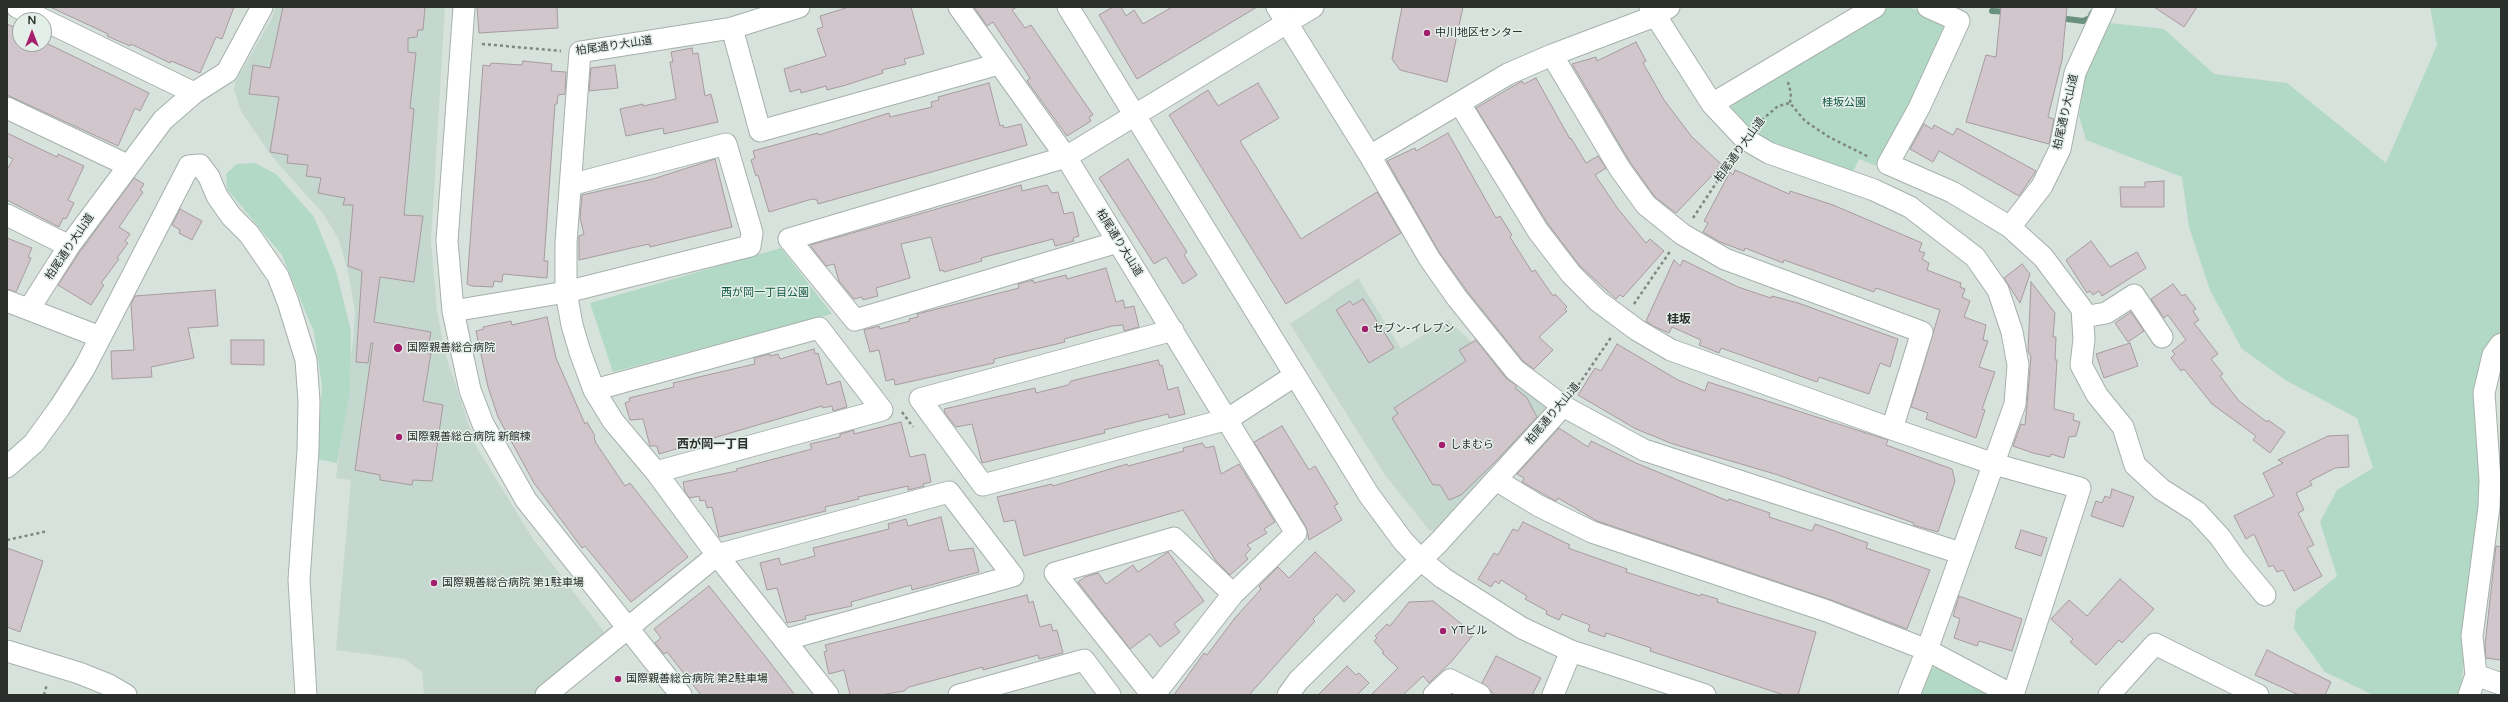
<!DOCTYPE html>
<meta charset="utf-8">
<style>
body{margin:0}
#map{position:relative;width:2508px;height:702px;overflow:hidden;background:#d7e2dd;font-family:"Varela Round",sans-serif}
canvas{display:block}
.frame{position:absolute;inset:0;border:8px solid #2b302d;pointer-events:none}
.north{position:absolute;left:12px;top:12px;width:40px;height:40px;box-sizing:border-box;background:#e4efea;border:1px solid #9aa39e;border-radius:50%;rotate:0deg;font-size:11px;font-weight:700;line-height:16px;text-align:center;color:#2b302d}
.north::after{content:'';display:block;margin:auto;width:14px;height:18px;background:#a31f6d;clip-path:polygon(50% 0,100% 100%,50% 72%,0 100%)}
</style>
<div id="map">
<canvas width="2508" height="702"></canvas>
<div class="frame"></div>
<div class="north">N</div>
</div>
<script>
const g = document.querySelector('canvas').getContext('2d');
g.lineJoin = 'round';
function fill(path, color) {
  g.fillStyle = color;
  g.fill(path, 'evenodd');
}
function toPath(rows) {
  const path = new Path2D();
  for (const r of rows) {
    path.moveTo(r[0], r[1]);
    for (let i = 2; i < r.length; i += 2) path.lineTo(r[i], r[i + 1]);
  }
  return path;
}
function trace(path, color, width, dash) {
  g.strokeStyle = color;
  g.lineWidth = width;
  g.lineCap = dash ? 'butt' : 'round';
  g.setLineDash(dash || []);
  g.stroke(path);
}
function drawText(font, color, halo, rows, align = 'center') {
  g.font = font + ' "Varela Round","Noto Sans JP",sans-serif';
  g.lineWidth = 3;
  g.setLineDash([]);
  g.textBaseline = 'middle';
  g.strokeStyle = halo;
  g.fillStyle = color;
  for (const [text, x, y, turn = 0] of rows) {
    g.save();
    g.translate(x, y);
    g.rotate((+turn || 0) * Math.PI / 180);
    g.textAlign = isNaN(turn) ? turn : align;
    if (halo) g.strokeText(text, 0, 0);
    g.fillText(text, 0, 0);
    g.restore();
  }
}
fill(toPath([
 [276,7,445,7,431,241,437,312,446,356,476,446,533,539,605,633,605,637,535,695,424,695,422,672,405,659,336,650,351,480,336,478,353,340,355,312,349,276,339,240,324,215,270,154,241,111,234,89,235,82,271,20],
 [1358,278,1401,349,1448,320,1514,382,1545,403,1548,414,1435,531,1429,530,1385,475,1290,324]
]), '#c5d8cf');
fill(toPath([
 [1889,7,1909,7,1943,21,1946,30,1910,108,1876,166,1859,159,1853,172,1787,150,1758,134,1731,113,1733,100],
 [2430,7,2501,7,2501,338,2482,484,2461,689,2459,695,2373,695,2325,672,2294,629,2296,610,2337,576,2320,522,2337,490,2373,468,2357,418,2287,381,2242,349,2210,290,2189,227,2182,177,2086,140,2079,116,2086,71,2110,23,2164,29,2214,74,2287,83,2386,163,2437,45],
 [255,163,276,174,314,217,336,271,351,331,350,390,337,463,317,459,322,386,314,332,282,255,227,189,226,174,237,164],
 [781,248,832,314,613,372,590,303],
 [1942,665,1990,695,1921,695,1929,669]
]), '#b2d9c6');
trace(toPath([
 [1992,11,2008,12],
 [2059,18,2083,21,2090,18,2092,13]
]), '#6a907e', 6);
const building = toPath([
 [50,7,234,7,222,39,216,37,200,73,171,61,170,63,131,44,130,46,107,36,108,34,50,7],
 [283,7,425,7,423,30,418,30,417,37,408,38,408,52,416,53,410,108,414,109,404,215,423,216,414,282,380,277,374,322,431,332,427,353,431,353,423,401,443,405,432,481,413,480,412,485,380,480,380,475,355,470,373,343,371,343,368,363,356,362,362,271,348,266,353,205,343,205,345,198,318,193,321,178,306,176,308,165,287,163,288,155,270,152,279,97,249,94,253,65,270,68,283,7],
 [477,7,557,7,558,28,479,33,477,7],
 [849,7,911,7,924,54,904,59,906,64,882,70,883,73,846,85,827,90,826,86,801,93,800,89,790,92,784,69,826,56,817,29,823,27,820,16,849,7],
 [974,7,1017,7,1012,10,1025,28,1031,25,1093,115,1089,117,1091,121,1067,136,1027,81,1030,78,993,22,987,26,974,7],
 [1113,7,1121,7,1126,16,1134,10,1143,24,1172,7,1257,7,1137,79,1099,15,1113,7],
 [1402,7,1463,7,1447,82,1400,70,1392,59,1402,7],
 [2001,7,2067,7,2062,60,2048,117,2054,119,2049,144,1966,122,1986,55,1996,57,2001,7],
 [2154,7,2197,7,2184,27,2154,7],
 [7,24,20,30,20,44,44,44,44,42,149,93,140,111,135,108,118,146,7,95,7,24],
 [1636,42,1646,61,1643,63,1664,100,1692,137,1722,165,1676,213,1655,197,1630,162,1572,64,1596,57,1597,61,1636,42],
 [692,48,693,54,698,53,705,96,711,94,718,122,664,134,663,128,626,136,620,109,643,104,643,106,676,99,670,62,673,62,671,52,692,48],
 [523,61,552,64,551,71,566,72,565,94,558,95,557,104,555,104,544,261,548,261,547,278,503,274,502,282,494,281,493,287,472,286,467,284,483,65,490,66,491,63,522,65,523,61],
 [615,65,618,88,589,91,591,68,615,65],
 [1536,78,1570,139,1571,138,1586,163,1598,156,1606,168,1595,175,1618,209,1646,243,1650,239,1664,251,1623,297,1620,295,1616,299,1580,266,1548,224,1476,108,1522,81,1524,84,1536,78],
 [989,83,1000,126,1003,125,1004,128,1021,124,1027,145,818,204,817,200,812,199,769,212,758,175,756,176,751,160,755,158,753,151,818,133,819,135,889,113,890,117,932,107,931,102,939,100,938,97,989,83],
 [1258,83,1279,118,1240,141,1301,239,1377,192,1401,233,1286,304,1169,115,1208,90,1218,106,1258,83],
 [1924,124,1932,129,1934,125,1953,135,1957,128,2036,171,2019,196,1939,151,1933,162,1910,149,1924,124],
 [7,133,57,157,58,154,84,166,68,200,74,203,66,219,63,218,59,227,7,200,7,170,13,159,7,156,7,133],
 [1448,133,1496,218,1500,216,1512,235,1510,237,1532,272,1535,270,1553,296,1555,294,1567,307,1565,309,1567,311,1539,337,1553,350,1534,369,1523,361,1467,291,1439,252,1387,161,1415,148,1416,151,1448,133],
 [715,159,732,227,650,247,649,244,579,260,579,236,584,234,580,218,582,195,653,179,715,159],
 [1128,159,1187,252,1184,255,1197,275,1183,284,1166,257,1154,264,1099,178,1128,159],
 [1735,170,1789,194,1790,191,1833,205,1922,243,1919,251,1925,253,1922,259,1929,263,1927,270,1961,283,1960,287,1965,289,1962,297,1970,301,1964,317,1986,325,1983,340,1988,341,1979,367,1995,372,1982,409,1985,410,1976,438,1926,419,1928,413,1911,407,1940,310,1876,288,1874,292,1784,260,1783,263,1745,248,1744,251,1720,242,1703,232,1708,223,1704,221,1730,172,1733,175,1735,170],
 [134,178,144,184,140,190,143,192,119,227,130,234,125,241,128,243,117,258,119,259,101,283,104,285,91,305,58,285,79,253,134,178],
 [2164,181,2164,207,2121,207,2120,187,2145,187,2145,182,2164,181],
 [1021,185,1022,191,1047,185,1052,193,1058,192,1064,214,1073,212,1079,236,1073,238,1074,241,1055,246,1053,239,981,258,982,261,944,272,943,270,940,271,931,237,901,244,910,278,876,288,878,296,863,300,862,297,854,299,839,281,834,264,826,266,810,245,1021,185],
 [180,209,202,221,192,240,179,233,180,230,172,225,180,209],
 [7,238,32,248,28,257,31,258,16,292,7,289,7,238],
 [2091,241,2110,267,2137,252,2146,268,2102,296,2099,291,2093,295,2090,291,2087,293,2066,260,2091,241],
 [1674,260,1680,266,1683,260,1738,287,1771,298,1772,296,1798,303,1898,339,1890,367,1880,363,1869,394,1819,377,1817,382,1721,348,1719,353,1699,345,1701,340,1672,327,1669,333,1653,326,1646,321,1674,260],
 [2022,264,2030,274,2020,303,2004,278,2022,264],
 [1106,268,1116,302,1123,300,1125,308,1134,306,1139,327,1124,331,1123,325,1112,326,1064,339,1065,342,994,359,994,363,895,385,894,379,886,381,879,350,870,352,864,330,879,326,880,329,910,321,909,319,918,317,917,314,1019,288,1018,284,1033,280,1034,283,1066,275,1067,279,1106,268],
 [2031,282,2055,313,2053,337,2056,337,2055,360,2057,360,2054,409,2074,414,2073,420,2080,422,2076,436,2069,437,2064,458,2051,454,2050,457,2033,453,2013,446,2021,424,2025,425,2027,405,2031,356,2028,352,2031,282],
 [2173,284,2182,296,2185,294,2196,309,2193,311,2199,320,2194,323,2218,354,2211,359,2223,374,2220,376,2239,401,2267,422,2268,420,2285,432,2270,453,2253,440,2256,436,2212,404,2184,369,2181,371,2171,358,2175,354,2172,351,2186,340,2168,315,2164,318,2151,299,2173,284],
 [215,290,218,326,188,328,194,358,151,367,152,377,112,379,111,351,134,350,131,304,135,296,215,290],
 [1363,299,1394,348,1369,363,1336,310,1350,301,1353,305,1363,299],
 [2131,312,2144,331,2128,342,2115,323,2131,312],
 [547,317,556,358,585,424,587,422,595,436,594,437,596,443,625,486,630,483,688,557,631,602,585,546,582,548,534,483,498,417,488,387,476,331,484,329,483,327,511,321,512,325,547,317],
 [231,340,264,340,264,365,231,364,231,340],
 [1476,340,1506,378,1517,386,1515,388,1527,398,1537,417,1496,461,1461,495,1449,500,1440,485,1433,485,1392,418,1398,414,1394,408,1466,361,1459,350,1476,340],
 [2130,343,2138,366,2104,378,2096,354,2130,343],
 [1617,344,1678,380,1705,391,1708,382,1888,440,1886,445,1952,469,1955,481,1938,532,1913,525,1914,523,1775,474,1673,444,1636,429,1578,395,1595,368,1601,371,1617,344],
 [814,349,815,354,818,353,827,385,840,381,847,407,833,411,832,406,823,408,822,406,659,454,657,446,650,446,643,419,630,420,625,403,630,401,629,398,674,387,673,383,755,364,754,358,770,354,770,356,778,354,780,359,814,349],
 [1158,360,1160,366,1162,365,1168,390,1178,387,1185,414,1169,418,1168,414,1104,430,1105,433,982,463,972,424,956,427,945,413,944,409,1035,388,1036,393,1068,385,1071,381,1158,360],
 [901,422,910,457,925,454,931,482,923,484,924,486,908,490,908,486,858,497,859,499,825,507,826,511,719,537,712,507,707,508,705,500,700,501,699,496,690,498,685,492,683,482,737,471,736,469,812,449,810,444,840,437,840,434,854,430,854,434,901,422],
 [1282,426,1309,470,1315,466,1338,504,1334,506,1342,520,1309,540,1306,527,1254,442,1282,426],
 [1559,428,1588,447,1591,441,1636,463,1728,501,1729,499,1770,513,1769,517,1812,531,1815,524,1868,543,1866,548,1930,570,1907,629,1831,600,1597,521,1558,498,1556,501,1545,495,1522,482,1524,478,1517,474,1559,428],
 [2348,435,2349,467,2335,468,2310,481,2312,485,2296,493,2304,510,2298,513,2314,545,2307,548,2322,576,2294,591,2283,570,2277,572,2273,565,2269,567,2254,534,2246,539,2234,516,2274,496,2263,473,2283,463,2278,460,2328,436,2348,435],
 [1202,443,1206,448,1214,446,1221,474,1239,464,1275,522,1264,529,1267,533,1247,545,1251,549,1245,555,1248,559,1230,575,1216,561,1183,510,1024,556,1015,520,1004,522,997,497,1052,484,1053,486,1127,464,1128,466,1184,451,1183,448,1202,443],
 [2112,489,2134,497,2123,527,2091,516,2096,501,2102,503,2105,496,2110,498,2112,489],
 [941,517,949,551,973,548,979,572,912,590,911,585,851,602,852,606,805,616,806,619,787,623,777,588,767,590,760,563,779,558,781,565,815,556,813,548,889,529,888,524,906,519,908,526,941,517],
 [1523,522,1570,545,1568,548,1627,569,1626,572,1700,596,1701,594,1718,599,1717,602,1816,632,1798,695,1784,695,1650,651,1651,648,1606,633,1605,637,1588,631,1590,625,1562,614,1559,620,1546,614,1547,611,1525,599,1527,596,1501,580,1499,584,1495,581,1491,587,1478,579,1494,553,1498,555,1513,529,1518,531,1523,522],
 [2021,530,2047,538,2041,556,2015,548,2021,530],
 [2496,546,2501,547,2501,660,2486,658,2485,645,2496,546],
 [7,548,43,561,20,632,7,627,7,548],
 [1168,552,1204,601,1174,624,1180,632,1160,647,1150,634,1130,649,1078,582,1085,577,1098,573,1106,584,1133,565,1138,572,1168,552],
 [1315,552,1355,591,1344,602,1337,594,1313,619,1315,621,1249,695,1174,695,1204,653,1207,655,1235,618,1261,589,1259,586,1278,567,1289,578,1315,552],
 [2120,579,2154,609,2122,643,2119,640,2096,665,2070,642,2073,639,2051,619,2069,600,2087,616,2120,579],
 [709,586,765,656,795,695,701,695,667,652,664,654,655,643,661,638,654,629,709,586],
 [1027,595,1029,603,1033,601,1040,627,1051,624,1053,631,1057,630,1063,653,1039,659,1038,655,983,670,983,667,909,687,904,691,881,695,850,695,844,670,829,674,824,652,827,651,825,645,1027,595],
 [1959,596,2022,619,2012,651,1979,641,1977,646,1954,638,1960,619,1953,616,1959,596],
 [1433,601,1474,634,1451,662,1429,683,1423,676,1403,695,1371,695,1398,668,1382,653,1384,652,1374,641,1377,638,1375,636,1387,624,1390,626,1409,602,1433,601],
 [2267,650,2331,682,2325,695,2299,695,2255,675,2267,650],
 [1496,656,1541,678,1532,695,1495,695,1482,683,1496,656],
 [1347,666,1356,675,1359,673,1369,683,1357,695,1318,695,1347,666]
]);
fill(building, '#d1c6cb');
trace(building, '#a69b9f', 1);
const minor = toPath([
 [17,7,44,20],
 [464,7,447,241,453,311,470,390,483,424,526,500,681,695],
 [799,7,732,28,580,52,566,243,566,292,572,325,580,352,594,390,613,421,656,472,717,555,828,695],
 [959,7,1066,157,1296,533,1233,594,1154,695],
 [1068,7,1369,495,1403,541,1421,560,1443,578,1522,628,1571,651,1705,695],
 [1277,7,1370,156,1429,258,1457,298,1515,370,1563,406,1644,450,1960,553],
 [1650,7,1712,104,1745,139,1769,153,1874,190,1910,207,1975,257,1998,290,2012,332,2018,365,2015,404,1927,650,1909,695],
 [1928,7,1959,21,1919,108,1888,164,1952,192,2010,227,2043,257,2082,309,2084,339,2081,365,2097,395,2123,427,2135,465,2161,489,2197,512,2220,537,2236,560,2265,595],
 [44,20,194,93],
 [732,28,760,131,999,64],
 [1552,55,1620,169,1646,205,1682,234,1725,259,1922,332,1892,429],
 [1460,104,1538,231,1571,274,1598,301,1637,330,1671,350,1892,429,1994,464,2080,488,2013,695],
 [1712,104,1875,7],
 [7,108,127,165],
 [1370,156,1508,74,1552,55,1655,16,1669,7],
 [7,215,69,246],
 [2010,227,2042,186,2060,149,2075,73,2105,7],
 [1118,242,855,320,789,239,1066,157,1313,7],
 [7,301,100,337],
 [29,309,69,246,163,120,194,93,227,72,262,7],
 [453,311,566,292,750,246,752,233,726,144,570,185],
 [2083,317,2106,313,2134,295,2162,337],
 [1173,330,920,399,983,485,1228,419,1294,376],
 [594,390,819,328,882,410,656,472],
 [7,467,34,443,60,407,84,369,189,166,200,165,209,177,217,196,231,216,249,234,278,276,288,302,306,360,309,401,308,450,299,580,306,695],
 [1496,480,1539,506,1592,532,1827,611,1927,650,2012,695],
 [7,651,79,673,109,685,126,695],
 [2476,675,2501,684],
 [546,695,717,555,949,492,1013,576,784,640],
 [959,695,1084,660,1110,695],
 [1152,695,1055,573,1174,538,1233,594],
 [1288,695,1298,681,1439,542,1563,406],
 [1434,695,1450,680,1480,695],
 [1553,695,1571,651],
 [2109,695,2155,644,2258,695],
 [2469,695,2476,675,2472,636,2489,507,2490,480,2484,393,2493,355,2501,344]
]);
trace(minor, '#a6b1ab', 23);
trace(toPath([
 [482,44,561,51],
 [1788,82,1791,93,1790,103],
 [1757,124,1778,106,1790,103,1805,121,1829,137,1869,157],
 [1693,218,1734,156],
 [1634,304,1671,250],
 [1575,390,1612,336],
 [902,412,913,427],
 [7,540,48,531],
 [44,695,47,684]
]), '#7f8783', 2.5, [3, 3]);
trace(minor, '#fff', 21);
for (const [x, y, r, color] of [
 [1427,33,4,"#a31f6d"],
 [1365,329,4,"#a31f6d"],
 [398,348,5,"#a31f6d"],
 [399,437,4,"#a31f6d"],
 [1442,445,4,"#a31f6d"],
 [434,583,4,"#a31f6d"],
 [1443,631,4,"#a31f6d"],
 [618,679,4,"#a31f6d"]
]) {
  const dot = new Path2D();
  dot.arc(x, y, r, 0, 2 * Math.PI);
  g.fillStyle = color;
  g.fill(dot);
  trace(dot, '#e4efea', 1.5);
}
drawText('11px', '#2b302d', '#e4efea', [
 ["中川地区センター",1435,33],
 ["セブン-イレブン",1373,329],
 ["国際親善総合病院",407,348],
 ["国際親善総合病院 新館棟",407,437],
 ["しまむら",1450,445],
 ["国際親善総合病院 第1駐車場",442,583],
 ["YTビル",1451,631],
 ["国際親善総合病院 第2駐車場",626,679]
], 'left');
drawText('11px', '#2b302d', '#e4efea', [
 ["柏尾通り大山道",614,46,-8],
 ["柏尾通り大山道",2066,112,-77],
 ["柏尾通り大山道",1740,150,-54],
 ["柏尾通り大山道",1119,243,58],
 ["柏尾通り大山道",70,247,-56],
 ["柏尾通り大山道",1553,414,-50]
]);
drawText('11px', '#11573f', '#e4efea', [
 ["桂坂公園",1844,103],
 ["西が岡一丁目公園",765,293]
]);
drawText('bold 12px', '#2b302d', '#e4efea', [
 ["桂坂",1679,320],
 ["西が岡一丁目",713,445]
]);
</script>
